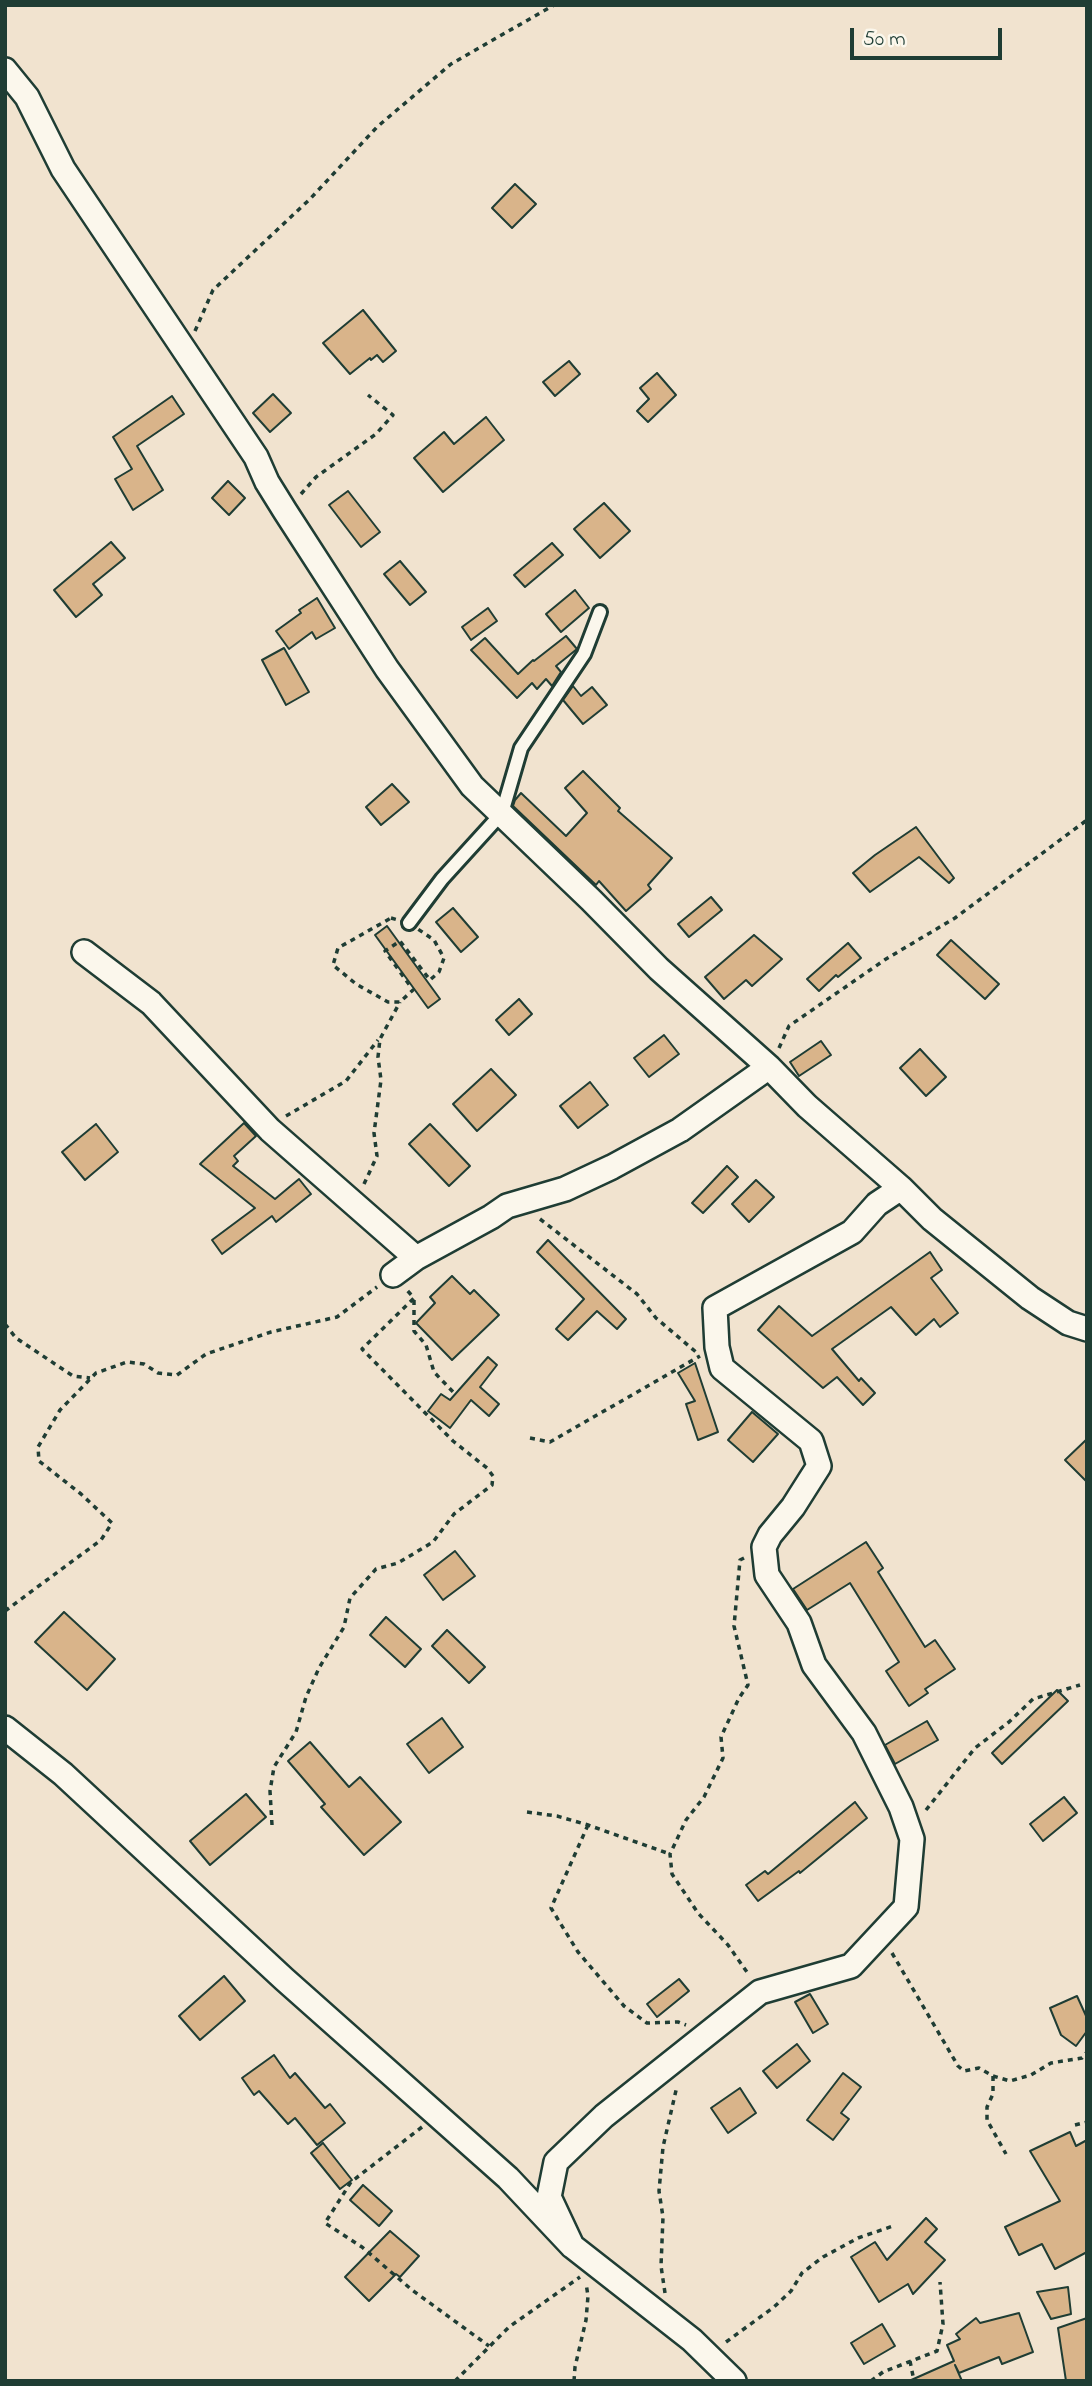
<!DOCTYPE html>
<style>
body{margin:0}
#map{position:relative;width:1092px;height:2386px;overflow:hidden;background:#f1e3cf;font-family:"Indie Flower",sans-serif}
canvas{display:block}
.frame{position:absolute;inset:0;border:7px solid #1f3d34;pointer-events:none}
.scale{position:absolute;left:850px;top:28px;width:152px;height:32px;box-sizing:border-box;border:4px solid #1f3d34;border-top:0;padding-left:9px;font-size:21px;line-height:24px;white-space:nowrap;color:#1f3d34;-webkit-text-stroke:5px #fbf7ec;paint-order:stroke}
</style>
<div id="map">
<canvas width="1092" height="2386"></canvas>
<div class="frame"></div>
<div class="scale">50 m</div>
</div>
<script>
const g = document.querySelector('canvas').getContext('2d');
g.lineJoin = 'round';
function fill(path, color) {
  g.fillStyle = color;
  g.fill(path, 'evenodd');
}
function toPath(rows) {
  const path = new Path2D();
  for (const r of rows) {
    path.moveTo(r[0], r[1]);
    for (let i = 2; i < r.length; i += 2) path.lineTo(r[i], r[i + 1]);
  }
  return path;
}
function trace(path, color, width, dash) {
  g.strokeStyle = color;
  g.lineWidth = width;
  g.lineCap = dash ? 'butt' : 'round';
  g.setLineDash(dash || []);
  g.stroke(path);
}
const building = toPath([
 [515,184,536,204,512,228,492,208,515,184],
 [363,310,396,351,383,362,377,355,371,360,370,358,350,374,323,343,363,310],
 [569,361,580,374,555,396,543,382,569,361],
 [657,373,676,395,648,422,637,411,649,399,640,388,657,373],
 [273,394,291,413,270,432,253,413,273,394],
 [172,396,184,414,137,446,163,490,133,510,115,479,132,469,113,437,172,396],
 [486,417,504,440,443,492,414,458,444,432,454,444,486,417],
 [228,481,245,498,229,515,212,498,228,481],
 [348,491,380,532,361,547,329,505,348,491],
 [604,503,630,531,600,558,574,529,604,503],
 [111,542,125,558,93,584,102,595,76,617,54,590,111,542],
 [552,543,563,555,525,587,514,575,552,543],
 [400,561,426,592,410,605,384,574,400,561],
 [575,590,589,608,561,632,546,614,575,590],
 [317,598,335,628,316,639,312,632,289,649,276,631,301,613,299,610,317,598],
 [488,608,497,621,471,640,462,627,488,608],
 [566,636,577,649,556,666,561,672,552,686,546,679,537,689,532,683,517,698,471,650,485,638,518,674,533,660,534,661,566,636],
 [284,648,309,692,286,705,262,660,284,648],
 [573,686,581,696,592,687,607,705,583,724,563,700,573,686],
 [583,771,620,808,618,811,672,858,648,885,651,889,626,911,599,881,596,885,513,806,515,800,521,793,566,836,587,813,565,788,583,771],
 [392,784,409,802,381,825,366,807,392,784],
 [916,827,954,878,949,883,919,857,870,892,853,873,875,855,916,827],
 [711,897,722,910,689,937,678,924,711,897],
 [453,908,478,937,461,952,436,922,453,908],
 [387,926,440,999,428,1008,375,935,387,926],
 [754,935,782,959,752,986,746,980,724,999,705,977,754,935],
 [951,940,999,984,985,999,937,955,951,940],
 [848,943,861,958,838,977,836,975,819,991,807,979,848,943],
 [519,999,532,1014,509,1035,496,1020,519,999],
 [664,1035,679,1054,649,1077,634,1058,664,1035],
 [821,1041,831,1055,799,1076,790,1062,821,1041],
 [920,1049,946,1077,926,1096,900,1068,920,1049],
 [491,1069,516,1095,477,1131,453,1104,491,1069],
 [590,1082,608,1105,578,1128,560,1106,590,1082],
 [244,1123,256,1136,234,1156,238,1161,233,1166,275,1199,299,1179,311,1194,276,1222,272,1216,222,1254,212,1240,255,1208,200,1164,244,1123],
 [96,1124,118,1152,85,1180,62,1152,96,1124],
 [430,1124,470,1166,449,1186,409,1144,430,1124],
 [727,1166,738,1177,703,1213,692,1203,727,1166],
 [756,1180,774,1197,749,1222,732,1204,756,1180],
 [548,1240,626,1319,617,1329,597,1311,568,1340,556,1329,584,1299,537,1252,548,1240],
 [930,1252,942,1270,931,1278,958,1313,940,1327,934,1319,916,1335,891,1307,832,1349,859,1381,861,1378,875,1393,863,1405,837,1377,823,1388,758,1330,779,1306,812,1336,930,1252],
 [452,1276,470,1294,474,1290,499,1315,452,1360,416,1323,435,1303,430,1297,452,1276],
 [488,1357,497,1365,480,1387,499,1404,489,1416,471,1400,450,1428,428,1411,441,1394,450,1400,488,1357],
 [695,1363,718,1432,698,1440,686,1404,695,1401,678,1373,695,1363],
 [752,1412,778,1434,753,1462,728,1440,752,1412],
 [1087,1439,1087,1482,1065,1460,1087,1439],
 [866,1542,883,1568,878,1572,925,1647,935,1640,955,1669,925,1689,928,1693,909,1706,886,1671,899,1662,850,1583,807,1610,793,1589,866,1542],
 [455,1551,475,1576,443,1600,424,1575,455,1551],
 [64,1612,115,1659,87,1690,35,1642,64,1612],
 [386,1617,421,1649,405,1667,370,1635,386,1617],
 [447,1630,485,1667,469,1683,432,1646,447,1630],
 [1057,1690,1068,1701,1002,1764,992,1753,1057,1690],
 [442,1718,463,1747,429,1773,407,1744,442,1718],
 [927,1721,938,1740,895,1764,885,1745,927,1721],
 [310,1742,349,1787,360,1777,401,1822,364,1855,321,1807,325,1804,288,1761,310,1742],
 [246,1794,266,1817,210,1865,190,1841,246,1794],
 [1064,1797,1077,1813,1043,1841,1030,1824,1064,1797],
 [855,1802,867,1818,800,1873,799,1871,758,1901,746,1885,765,1871,768,1874,855,1802],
 [224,1976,245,2001,200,2040,179,2016,224,1976],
 [679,1979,689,1991,657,2017,647,2004,679,1979],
 [810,1994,828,2024,813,2033,795,2002,810,1994],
 [1077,1996,1087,2018,1087,2031,1076,2046,1061,2035,1050,2008,1077,1996],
 [797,2044,810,2061,777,2088,763,2071,797,2044],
 [274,2055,290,2078,295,2073,325,2108,330,2104,345,2123,317,2145,295,2118,288,2124,259,2091,254,2095,242,2078,274,2055],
 [843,2073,861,2087,841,2113,849,2119,833,2140,807,2120,843,2073],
 [740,2088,756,2113,728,2133,711,2108,740,2088],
 [1070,2132,1076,2146,1087,2140,1087,2252,1055,2269,1042,2244,1019,2255,1005,2227,1060,2201,1030,2151,1070,2132],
 [323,2143,352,2180,340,2189,311,2153,323,2143],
 [363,2185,392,2211,379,2226,350,2200,363,2185],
 [926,2218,937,2229,925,2242,945,2260,913,2294,908,2284,879,2302,851,2257,875,2242,887,2260,926,2218],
 [390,2231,419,2256,400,2277,396,2274,369,2301,345,2277,390,2231],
 [1068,2287,1071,2314,1051,2319,1037,2292,1068,2287],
 [1019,2313,1033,2352,1002,2364,999,2357,959,2373,955,2365,962,2381,909,2381,954,2361,947,2345,960,2339,956,2334,976,2318,980,2323,1019,2313],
 [1087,2318,1087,2381,1066,2381,1058,2328,1087,2318],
 [882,2324,895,2346,864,2364,851,2343,882,2324]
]);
fill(building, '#d9b48a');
trace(building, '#1f3d34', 2);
const service = toPath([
 [409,923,442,879,502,813,521,748,584,654,600,612]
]);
const minor = toPath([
 [5,70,27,97,63,169,256,457,267,482,285,511,387,669,472,786,591,900,659,969,769,1067,807,1106,901,1188,932,1219,1030,1298,1068,1323,1087,1329],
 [84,952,151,1003,270,1130,416,1258],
 [393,1275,416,1258,491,1217,507,1206,565,1189,612,1167,680,1130,769,1067],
 [5,1728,63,1774,284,1979,508,2178,572,2246,692,2340,734,2381],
 [572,2246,549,2197,556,2162,604,2116,760,1992,851,1966,906,1907,912,1839,901,1807,864,1733,814,1665,799,1623,767,1575,764,1547,770,1535,793,1507,819,1466,811,1441,722,1368,717,1347,715,1308,852,1232,877,1204,901,1188]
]);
trace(service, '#1f3d34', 18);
trace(minor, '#1f3d34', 28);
trace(toPath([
 [195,331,213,290,310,199,377,127,451,64,554,5],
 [301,494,316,477,376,434,393,415,368,395],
 [391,918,409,923,434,940,444,958,439,972,430,980,400,941,385,951,413,990,400,1002,388,1002,356,984,333,965,338,948,391,918],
 [779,1048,789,1026,886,959,955,918,1087,820],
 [286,1116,346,1081,378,1040],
 [364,1184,377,1156,374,1133,381,1080,378,1057,380,1039,400,1002],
 [540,1219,637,1294,656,1318,696,1352],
 [414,1300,414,1331,426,1345,434,1372,456,1395],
 [5,1324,16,1338,73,1376,90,1378],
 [530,1438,550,1442,700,1356],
 [744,1558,740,1560,734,1626,748,1685,739,1698,721,1737,723,1758,704,1797,686,1820,670,1854,672,1874,698,1913,728,1945,749,1975],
 [5,1611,101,1540,112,1523,81,1494,39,1461,38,1447,60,1410,96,1373,127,1362,144,1364,158,1373,177,1375,206,1354,271,1332,337,1317,377,1287],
 [926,1810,975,1748,1009,1722,1033,1699,1080,1685],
 [527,1812,557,1816,588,1825,670,1854],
 [272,1825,270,1791,274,1767,296,1732,306,1697,319,1668,344,1627,350,1598,376,1569,398,1563,433,1542,454,1514,492,1485,493,1476,487,1468,453,1441,362,1349,414,1298,406,1289],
 [588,1825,551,1908,578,1952,624,2006,647,2023,678,2022,686,2025],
 [892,1953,958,2066,964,2071,979,2068,993,2076,1010,2081,1031,2075,1051,2063,1082,2058,1087,2052],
 [993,2076,993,2094,987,2107,987,2120,1006,2154],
 [1075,2125,1087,2122],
 [422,2127,351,2182,325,2223,362,2247,412,2290,489,2346],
 [665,2293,661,2266,663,2217,659,2191,663,2147,677,2086],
 [726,2342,774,2307,791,2291,802,2273,823,2257,858,2238,893,2226],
 [910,2361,914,2381],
 [455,2381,509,2327,580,2277],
 [574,2381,575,2367,586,2320,588,2296,586,2283],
 [871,2381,883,2372,937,2351,943,2324,940,2282]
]), '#1f3d34', 3.5, [5, 5]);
trace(service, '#fbf7ec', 12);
trace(minor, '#fbf7ec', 23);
</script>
